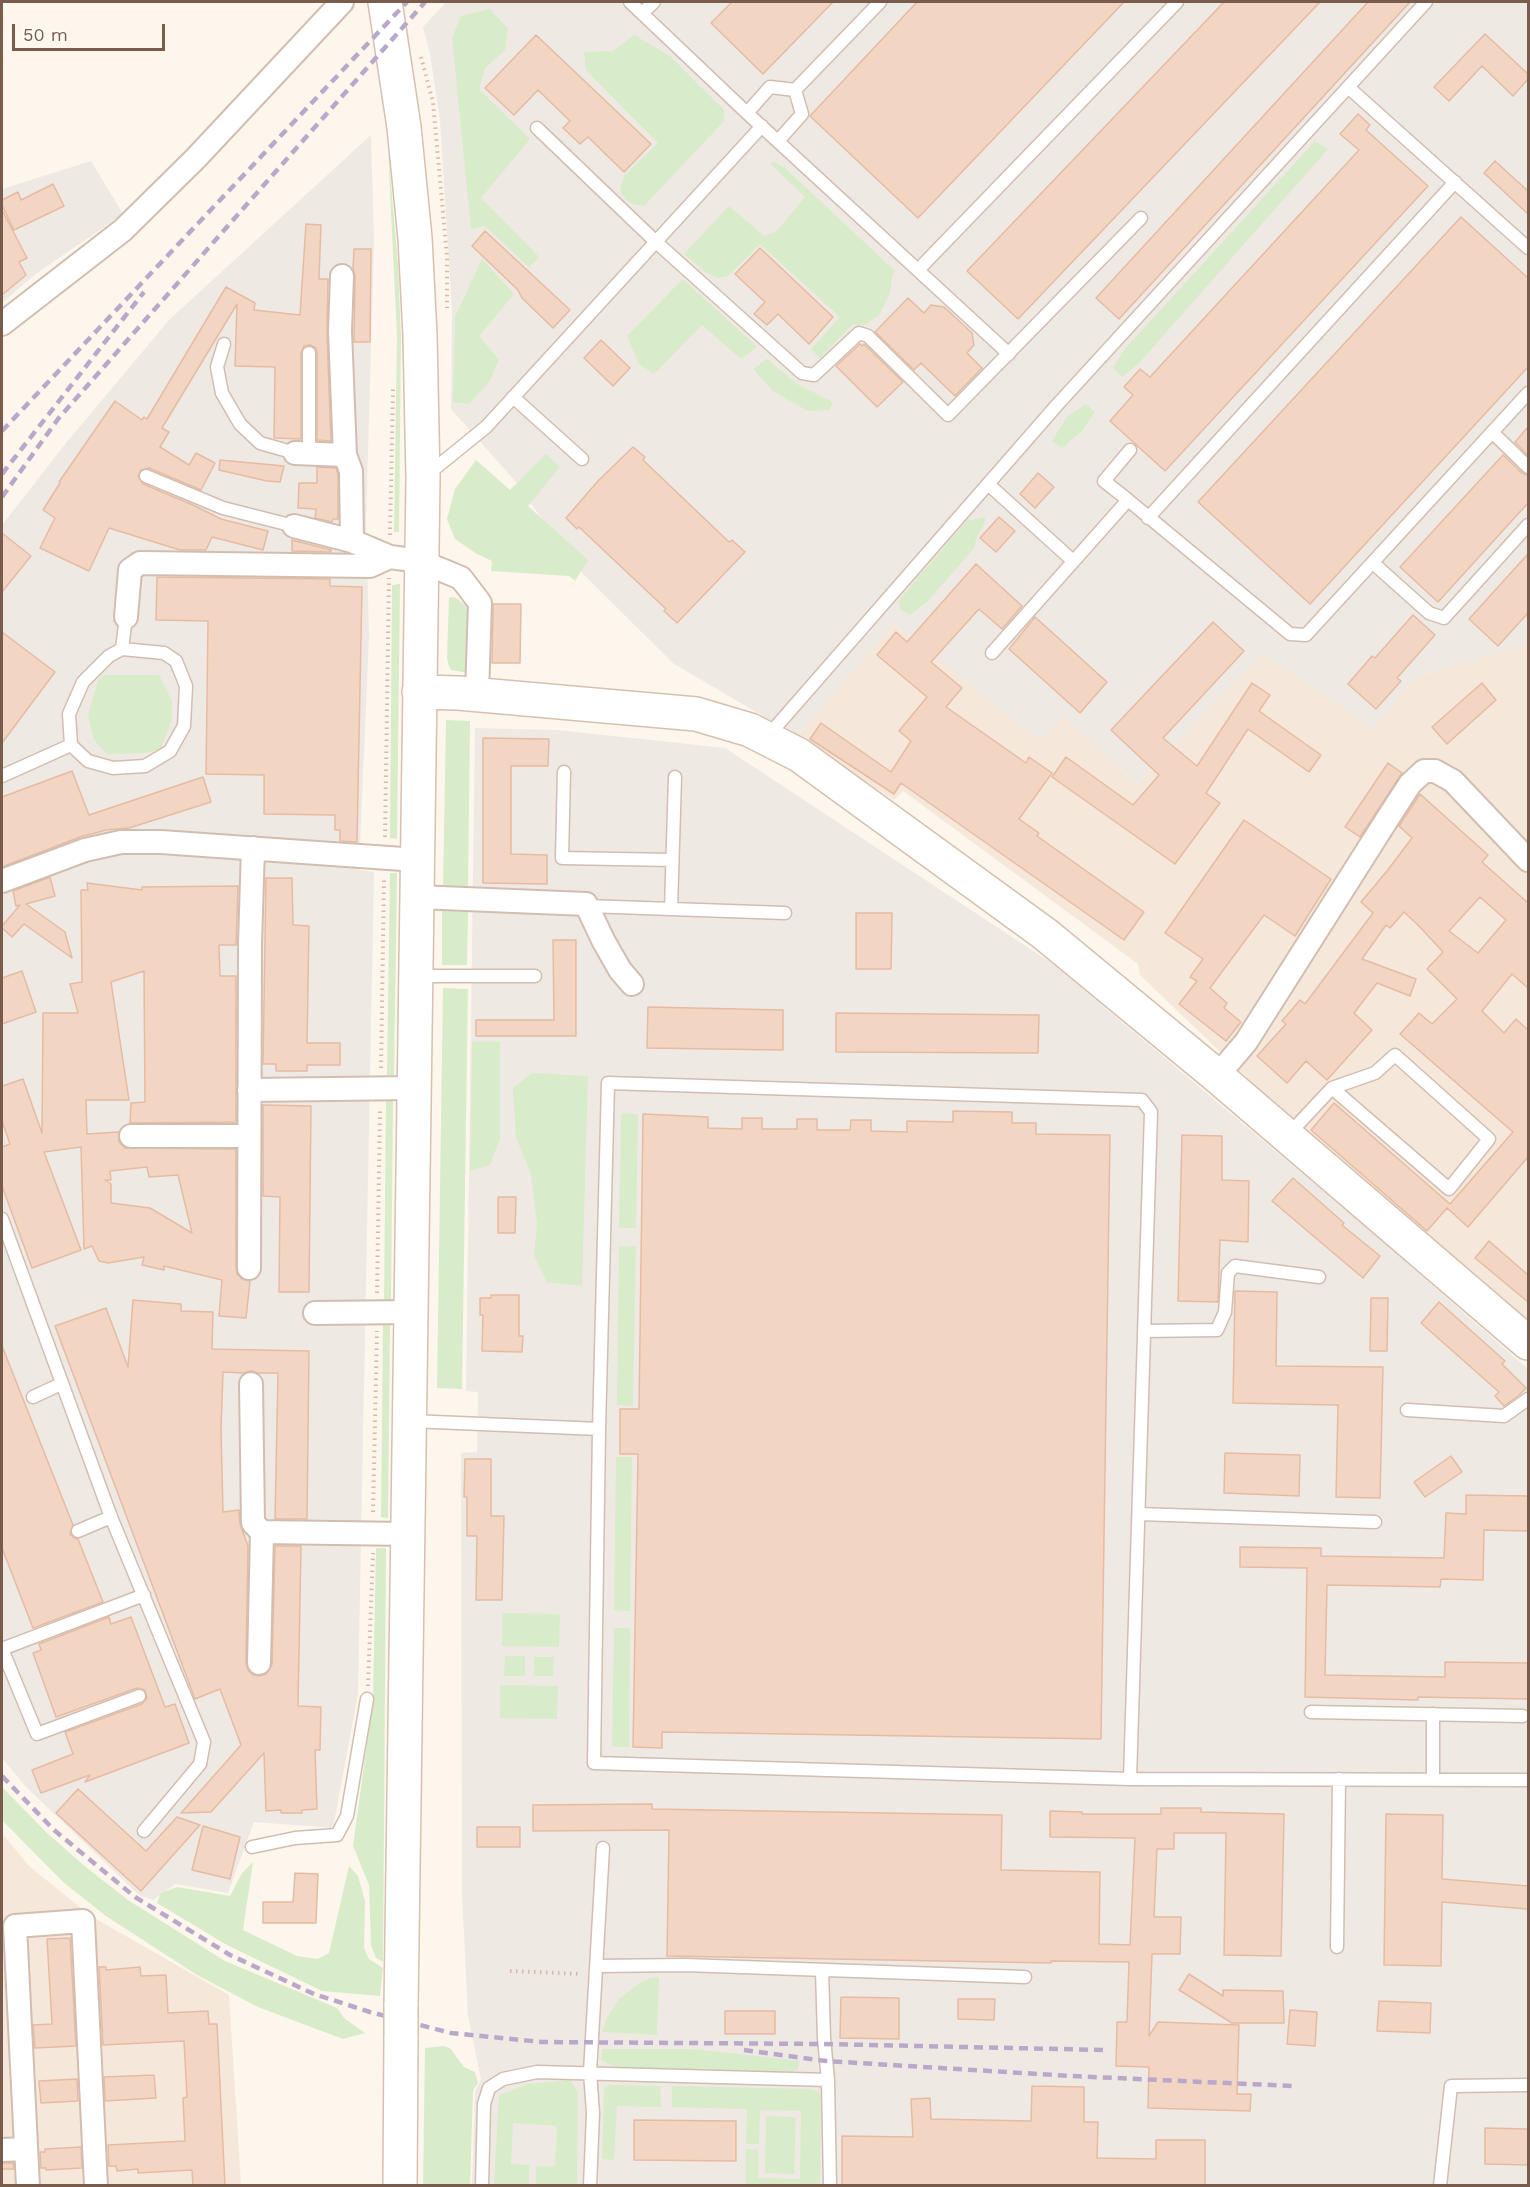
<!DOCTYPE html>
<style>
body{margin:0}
#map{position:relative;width:1530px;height:2187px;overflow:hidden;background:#fdf6ec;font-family:"Work Sans",sans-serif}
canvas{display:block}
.frame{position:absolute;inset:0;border:3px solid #7a5c4d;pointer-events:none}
.scale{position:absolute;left:12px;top:24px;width:153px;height:27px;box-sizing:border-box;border:3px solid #7a5c4d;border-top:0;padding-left:8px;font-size:18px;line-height:21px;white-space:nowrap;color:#7a5c4d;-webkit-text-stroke:4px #fffaf3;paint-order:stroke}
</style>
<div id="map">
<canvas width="1530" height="2187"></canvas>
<div class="frame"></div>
<div class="scale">50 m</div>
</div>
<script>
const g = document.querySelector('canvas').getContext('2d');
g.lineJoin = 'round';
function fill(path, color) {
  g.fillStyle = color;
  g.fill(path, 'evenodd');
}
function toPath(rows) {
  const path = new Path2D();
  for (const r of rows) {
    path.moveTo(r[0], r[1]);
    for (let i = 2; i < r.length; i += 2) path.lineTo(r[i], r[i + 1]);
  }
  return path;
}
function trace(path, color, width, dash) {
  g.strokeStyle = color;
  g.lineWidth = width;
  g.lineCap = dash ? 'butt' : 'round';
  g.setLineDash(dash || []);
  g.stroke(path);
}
fill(toPath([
 [894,623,1039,740,1065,717,1137,784,1262,653,1373,728,1417,677,1528,643,1528,1320,1429,1238,1260,1090,1140,975,1138,964,903,791,894,800,797,736],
 [2,1833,29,1866,91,1916,229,1995,241,2185,2,2185]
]), '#f5e8da');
fill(toPath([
 [446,2,1528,2,1528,643,1417,677,1373,729,1262,654,1137,784,1065,717,1039,740,894,624,797,736,674,664,575,566,515,481,451,409,452,311,440,120,430,54,423,27],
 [371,135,374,241,366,522,369,636,359,870,374,872,358,1694,333,1828,254,1822,228,1893,176,1884,153,1900,139,1895,27,1788,2,1758,2,525,66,443,170,319],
 [91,161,123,214,37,273,2,303,2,189],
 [475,728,557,730,725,748,1053,964,1367,1228,1528,1369,1528,2185,1474,2184,1472,2186,472,2185,475,2092,481,2079,468,2016,462,1894,461,1453,477,1452,478,1392,466,1391]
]), '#efe9e4');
fill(toPath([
 [490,9,508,29,505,50,485,68,479,89,530,139,481,198,539,257,529,267,485,226,471,229,452,38,461,16],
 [634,35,670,56,724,110,724,121,644,206,632,204,625,199,620,189,624,176,658,143,586,70,584,52,613,51],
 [1315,141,1328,149,1139,363,1122,377,1113,368,1124,350],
 [388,149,398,265,401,336,399,532,394,532,397,336],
 [775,162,787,170,895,271,892,276,890,293,879,315,865,325,852,325,820,358,811,349,840,317,760,244,728,276,719,278,707,273,684,254,729,206,764,236,777,231,805,197,770,163],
 [482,259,514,294,479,336,499,360,489,382,469,404,453,402,455,317],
 [683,279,757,347,741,359,702,325,654,374,639,364,627,336],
 [767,359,797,384,833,402,829,410,808,411,773,391,753,369],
 [1086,404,1095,412,1081,432,1062,448,1052,441,1067,417],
 [546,454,560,467,528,506,588,560,575,581,569,576,491,571,492,561,477,554,455,539,447,519,455,489,476,460,510,490],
 [985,517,984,525,977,536,974,548,928,601,910,615,901,610,898,601,967,521],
 [400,584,397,839,390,838,392,585],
 [451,597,456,598,469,608,468,673,451,670,449,666,447,658,449,598],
 [104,675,159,675,172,701,172,720,160,750,144,753,107,754,94,740,88,715,98,681],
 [446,720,470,721,468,887,443,887],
 [390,873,397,873,394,1075,387,1075],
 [442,911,468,912,467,965,442,965],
 [443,988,468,989,462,1389,437,1388],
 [472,1042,500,1042,500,1138,490,1165,470,1171],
 [532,1073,588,1076,582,1286,547,1282,534,1256,537,1224,531,1175,516,1137,513,1088],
 [386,1100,393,1100,391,1302,384,1301],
 [621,1114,638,1114,636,1228,619,1228],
 [619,1246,636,1246,633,1406,617,1405],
 [383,1323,390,1323,388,1518,381,1517],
 [616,1457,632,1457,630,1611,614,1610],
 [376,1548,386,1548,383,1962,376,1958,371,1945,369,1885,353,1846,373,1700],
 [502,1613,560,1614,559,1647,502,1646],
 [614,1628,630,1628,629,1747,612,1747],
 [505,1656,525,1656,525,1676,504,1676],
 [534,1657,554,1657,553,1676,534,1676],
 [500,1685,558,1686,557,1719,500,1718],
 [2,1787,47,1833,87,1868,128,1900,225,1961,337,2008,344,2018,365,2033,343,2039,258,2007,197,1975,106,1916,63,1882,2,1820],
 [253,1862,243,1930,297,1956,318,1959,329,1953,349,1866,358,1876,365,1901,364,1948,369,1959,383,1968,380,1996,322,1991,227,1945,157,1903,161,1893,177,1887,230,1896,242,1873],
 [659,1977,657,2035,602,2032,608,2016,619,1999,641,1982,650,1978],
 [443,2046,450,2048,464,2067,475,2072,478,2083,473,2091,470,2185,423,2185,425,2048],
 [602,2049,694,2049,800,2061,797,2070,791,2072,615,2067,601,2060],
 [571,2080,578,2093,577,2185,536,2185,536,2166,555,2166,557,2126,513,2123,511,2164,529,2165,529,2185,494,2185,499,2095,528,2084],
 [609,2085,660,2086,661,2107,617,2106,614,2160,602,2159,604,2088],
 [672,2086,811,2089,817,2091,821,2096,820,2185,746,2185,746,2149,758,2150,758,2178,800,2179,801,2111,760,2110,759,2144,746,2144,747,2109,672,2107],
 [766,2116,796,2117,794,2174,765,2173]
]), '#d8ecc9');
const building = toPath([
 [732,2,833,2,763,74,711,23,732,2],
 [917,2,1124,2,918,218,810,116,917,2],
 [1224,2,1320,2,1018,319,967,271,1224,2],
 [1368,2,1410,2,1119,319,1096,298,1368,2],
 [1485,34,1528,74,1528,79,1513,96,1482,66,1449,101,1434,87,1485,34],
 [536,35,651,144,624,172,588,137,580,144,563,128,570,121,538,90,514,115,485,88,536,35],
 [1358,114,1370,125,1366,130,1428,186,1165,471,1110,421,1133,395,1124,387,1140,369,1150,377,1359,150,1340,134,1358,114],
 [1495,161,1528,191,1528,214,1484,173,1495,161],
 [53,184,64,206,14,230,2,205,2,200,18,192,21,200,53,184],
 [2,210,27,258,19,262,26,275,2,295,2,210],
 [1461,217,1528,278,1528,367,1310,604,1198,502,1461,217],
 [306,224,321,225,319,279,328,279,327,332,331,441,317,440,317,353,316,348,310,345,304,346,301,353,301,439,274,438,275,367,235,366,237,304,162,428,169,432,160,447,189,465,196,453,215,463,201,490,149,468,141,470,138,476,143,484,193,505,221,519,268,531,263,550,212,537,206,550,180,550,109,528,89,571,40,548,55,518,43,510,60,483,59,482,115,401,142,420,144,417,147,419,226,287,255,303,254,310,300,315,306,224],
 [485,231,570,310,553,328,522,298,518,290,472,246,485,231],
 [760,248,833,317,809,344,778,314,767,325,754,314,765,302,735,274,760,248],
 [354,249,371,249,370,342,354,342,355,276,353,269,354,249],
 [908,298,924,313,931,305,944,307,972,333,974,345,967,353,982,368,955,396,921,363,914,370,875,332,908,298],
 [601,340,630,368,613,386,584,358,601,340],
 [860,344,862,346,864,344,903,382,877,407,836,366,860,344],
 [1528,427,1528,456,1515,442,1528,427],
 [633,447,645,457,643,460,729,542,732,540,745,552,677,623,664,611,666,609,579,527,577,529,566,518,598,481,633,447],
 [1503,455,1522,473,1528,475,1528,503,1438,602,1400,567,1503,455],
 [220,460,284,466,280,482,267,481,219,470,220,460],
 [317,467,336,468,338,474,338,519,333,519,332,522,315,518,316,509,298,508,299,483,317,483,317,467],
 [1038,473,1054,487,1035,508,1020,494,1038,473],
 [999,517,1015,531,996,552,980,538,999,517],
 [2,533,31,556,2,592,2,533],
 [292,540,331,550,331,552,292,551,292,540],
 [1528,554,1528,613,1498,646,1469,619,1528,554],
 [976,564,1022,606,1002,629,979,609,931,662,962,688,946,707,1026,763,1029,757,1052,773,1019,819,1039,833,1037,836,1144,912,1124,940,901,783,894,794,810,739,821,723,891,772,911,741,899,731,927,697,877,655,896,632,907,642,976,564],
 [157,577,330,579,330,586,362,587,357,842,340,841,340,830,335,830,335,815,264,814,264,775,206,774,208,621,156,620,157,577],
 [493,604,521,604,520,663,492,663,493,604],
 [1413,615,1435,635,1397,678,1401,681,1376,709,1348,684,1372,656,1375,658,1413,615],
 [1035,617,1107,682,1080,713,1009,649,1035,617],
 [1213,622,1244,651,1163,738,1197,766,1252,683,1270,695,1259,711,1321,755,1309,772,1248,729,1206,793,1220,803,1175,864,1052,777,1066,757,1133,805,1159,775,1111,730,1213,622],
 [2,632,55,672,2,743,2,632],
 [1482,683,1496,700,1447,744,1432,727,1482,683],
 [483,738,549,739,548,766,511,766,511,854,547,855,547,884,483,883,483,738],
 [1388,763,1402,773,1360,837,1345,827,1388,763],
 [72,771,89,815,203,777,211,802,129,828,106,830,80,837,2,867,2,797,72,771],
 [1420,794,1488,855,1482,862,1528,903,1528,988,1512,974,1482,1011,1504,1033,1516,1019,1528,1030,1528,1157,1468,1227,1447,1208,1427,1231,1311,1130,1334,1103,1450,1204,1513,1132,1400,1034,1419,1013,1432,1024,1457,999,1427,969,1443,952,1419,926,1404,912,1390,928,1386,925,1362,959,1416,979,1410,996,1377,983,1354,1013,1372,1030,1327,1080,1306,1061,1287,1083,1257,1056,1286,1024,1282,1021,1300,1000,1305,1004,1373,913,1361,902,1387,871,1412,838,1399,826,1420,794],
 [1480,897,1506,920,1478,953,1449,931,1480,897],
 [1244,820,1331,879,1295,936,1264,915,1210,988,1227,1003,1224,1008,1241,1022,1226,1041,1179,1004,1197,981,1190,977,1203,959,1165,933,1244,820],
 [50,877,55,896,26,904,65,932,72,958,24,924,12,937,2,928,2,926,20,905,16,906,13,891,50,877],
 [266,878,292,878,293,925,309,926,307,1043,340,1043,340,1065,307,1065,307,1071,276,1071,276,1064,263,1064,266,878],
 [87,883,142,890,142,887,238,886,236,945,219,945,220,976,236,976,236,1122,130,1123,131,1103,145,1102,144,971,111,982,129,1100,86,1100,87,1134,119,1132,119,1142,125,1148,236,1149,236,1268,237,1274,242,1279,250,1281,246,1318,219,1316,222,1280,164,1266,164,1270,142,1265,144,1257,108,1263,99,1261,92,1246,84,1249,81,1147,44,1152,81,1250,32,1268,2,1186,2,1147,10,1144,2,1121,2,1086,23,1079,42,1133,43,1013,78,1013,70,984,82,982,81,890,88,890,87,883],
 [147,1167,149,1177,178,1175,192,1233,150,1208,111,1203,111,1184,105,1180,111,1180,110,1171,147,1167],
 [856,913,892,913,891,969,856,969,856,913],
 [553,940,576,940,576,1036,476,1036,476,1020,554,1020,553,940],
 [22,971,36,1012,2,1024,2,978,22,971],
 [648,1007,783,1010,783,1050,647,1048,648,1007],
 [836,1013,1039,1015,1038,1053,836,1052,836,1013],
 [263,1105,311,1106,309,1292,279,1292,280,1197,263,1196,263,1105],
 [953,1111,1012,1112,1012,1123,1036,1123,1036,1134,1110,1135,1101,1739,662,1732,662,1748,633,1747,638,1454,620,1454,620,1409,639,1409,643,1114,708,1117,708,1128,742,1129,742,1118,762,1118,762,1129,797,1129,797,1119,817,1119,817,1130,850,1130,851,1120,871,1120,871,1131,907,1132,907,1121,953,1122,953,1111],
 [1182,1135,1222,1136,1222,1180,1249,1181,1248,1242,1220,1240,1218,1302,1178,1301,1182,1135],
 [1293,1178,1344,1223,1342,1225,1380,1256,1363,1278,1272,1201,1293,1178],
 [498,1197,516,1197,515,1233,498,1233,498,1197],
 [1489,1241,1528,1275,1528,1302,1475,1258,1489,1241],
 [1235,1291,1277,1292,1276,1366,1383,1367,1380,1498,1336,1497,1338,1405,1233,1403,1235,1291],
 [491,1295,519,1295,519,1336,523,1336,522,1352,482,1351,483,1315,480,1315,480,1298,491,1298,491,1295],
 [1371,1298,1388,1298,1387,1351,1370,1351,1371,1298],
 [133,1300,181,1304,181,1311,213,1312,212,1349,309,1351,307,1519,275,1519,278,1373,258,1373,251,1371,244,1373,223,1372,221,1429,223,1512,239,1510,240,1524,248,1546,246,1663,248,1670,253,1675,259,1676,266,1674,272,1664,275,1546,301,1546,298,1706,321,1707,320,1750,315,1750,317,1809,302,1810,302,1813,281,1813,281,1810,266,1811,264,1753,211,1812,181,1813,241,1745,220,1689,195,1699,55,1326,106,1308,128,1367,133,1300],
 [1439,1302,1505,1361,1502,1364,1526,1388,1518,1396,1504,1406,1495,1396,1499,1392,1421,1323,1439,1302],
 [2,1346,73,1525,70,1534,74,1538,78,1539,103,1602,33,1628,2,1548,2,1346],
 [1225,1453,1300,1455,1299,1496,1224,1493,1225,1453],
 [1451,1456,1462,1472,1425,1497,1414,1482,1451,1456],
 [465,1459,491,1459,491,1516,504,1516,502,1600,476,1600,477,1536,467,1536,467,1497,464,1497,465,1459],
 [1466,1495,1528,1496,1528,1531,1484,1530,1483,1580,1441,1579,1440,1587,1327,1585,1325,1675,1445,1677,1445,1662,1528,1663,1528,1699,1418,1697,1418,1700,1305,1697,1307,1568,1240,1567,1240,1547,1321,1548,1321,1556,1444,1558,1446,1513,1466,1514,1466,1495],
 [109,1617,111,1624,131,1617,165,1707,175,1704,189,1743,85,1782,90,1775,41,1793,32,1770,73,1754,65,1732,142,1704,147,1698,145,1690,137,1688,56,1717,33,1653,41,1650,39,1644,109,1617],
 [78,1789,146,1851,177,1817,200,1825,141,1891,56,1813,78,1789],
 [652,1804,652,1809,1002,1815,1001,1870,1100,1872,1099,1944,1130,1945,1135,1838,1050,1837,1050,1811,1082,1812,1082,1814,1161,1814,1161,1808,1201,1808,1201,1812,1284,1814,1281,1956,1224,1955,1226,1833,1174,1833,1174,1849,1157,1849,1154,1917,1181,1917,1180,1954,1152,1954,1149,2036,1158,2022,1239,2025,1237,2094,1251,2094,1250,2111,1148,2108,1149,2067,1116,2066,1117,2022,1127,2022,1129,1962,1051,1961,1051,1963,667,1956,669,1830,533,1831,533,1805,652,1804],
 [1386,1814,1443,1815,1442,1879,1528,1886,1528,1909,1442,1902,1441,1966,1384,1965,1386,1814],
 [203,1826,240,1837,230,1879,192,1870,203,1826],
 [477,1827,520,1827,520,1847,477,1847,477,1827],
 [295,1873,318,1874,316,1923,263,1923,263,1902,293,1902,295,1873],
 [70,1938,76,2046,35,2048,33,2025,52,2024,47,1939,70,1938],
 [99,1967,106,1967,106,1970,140,1967,141,1976,166,1975,168,2013,208,2011,209,2024,217,2024,225,2186,193,2186,192,2170,138,2173,138,2169,117,2171,116,2166,109,2166,108,2145,185,2141,183,2098,187,2097,184,2041,103,2045,99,1967],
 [1189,1974,1223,1996,1223,1990,1283,1991,1284,2023,1232,2023,1179,1990,1189,1974],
 [841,1997,899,1998,899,2039,840,2038,841,1997],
 [958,1999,995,1999,994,2020,958,2019,958,1999],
 [1379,2001,1431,2003,1430,2033,1377,2031,1379,2001],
 [1290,2010,1317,2012,1315,2046,1287,2044,1290,2010],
 [725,2011,775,2011,775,2034,725,2034,725,2011],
 [154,2075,156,2098,105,2101,104,2077,154,2075],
 [77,2079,78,2101,41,2103,39,2081,77,2079],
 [1032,2086,1084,2087,1084,2122,1098,2122,1097,2158,1156,2159,1156,2140,1205,2140,1205,2186,842,2186,842,2136,913,2137,911,2099,930,2098,931,2119,1031,2121,1032,2086],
 [634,2120,736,2121,736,2161,634,2160,634,2120],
 [1485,2128,1528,2129,1528,2165,1485,2164,1485,2128],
 [81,2147,82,2168,46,2170,46,2168,41,2168,40,2152,45,2152,45,2149,81,2147],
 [2,2163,13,2163,14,2169,2,2169,2,2163]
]);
fill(building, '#f3d5c3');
trace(building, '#e6bba3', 1.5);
const lane = toPath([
 [630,2,747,113,1009,354],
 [642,13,654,2],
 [1348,87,1528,248],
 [795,90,880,2],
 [747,113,770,87,795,90,802,114,778,141],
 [537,128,656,242,802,373,814,375,859,333,868,336,948,415,1141,218],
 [918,270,1177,2],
 [224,344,217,367,222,393,240,424,260,443,295,453],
 [309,353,309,453],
 [513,397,582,459],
 [1492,432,1528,467],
 [428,474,486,427,762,126],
 [146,476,223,508,294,526],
 [988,484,1073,561],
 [1128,500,1104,481,1130,450],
 [1148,518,1455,182],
 [1373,563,1429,613,1444,618,1528,525],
 [992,653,1128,500,1290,634,1306,635,1528,393],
 [767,737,1057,405,1426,2],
 [71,745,88,761,113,768,145,766,170,751,184,726,186,686,176,661,164,653,122,649],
 [564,772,562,858,672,860],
 [2,776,71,745,69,714,83,682,109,656,122,649,126,617],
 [587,906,671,909,675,777],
 [671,909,785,913],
 [417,976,535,976],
 [1288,1135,1332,1088,1449,1189,1489,1139,1395,1055,1375,1073,1332,1088],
 [2,1219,111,1517,204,1742,200,1764,144,1831],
 [1144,1331,1217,1330,1225,1312,1228,1273,1235,1266,1319,1277],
 [33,1397,61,1384],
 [1407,1410,1504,1416,1528,1399],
 [411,1421,599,1429],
 [1139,1514,1375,1522],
 [78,1531,111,1517],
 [2,1649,37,1734,139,1696],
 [2,1649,144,1595],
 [1311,1712,1523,1716],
 [1433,1714,1433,1780],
 [1130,1779,1151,1112,1142,1100,608,1083,599,1429,594,1763,1130,1779,1528,1780],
 [252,1847,295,1838,337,1835,347,1816,367,1699],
 [1337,1947,1339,1779],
 [596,1966,685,1965,1025,1977],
 [822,1970,824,2038,828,2080],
 [482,2186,484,2104,489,2088,503,2079,537,2072,828,2080,830,2186],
 [590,2186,593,2113,590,2072,603,1848],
 [1440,2186,1451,2086,1528,2085]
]);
const street = toPath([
 [342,276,340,331,345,455],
 [2,324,123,230,196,158,342,2],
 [295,453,345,455,351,471,352,541],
 [294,526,352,541,390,557],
 [126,617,130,570,140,563,370,566,390,557,420,561,461,578,480,603,477,694],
 [2,881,85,850,121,842,161,842,417,860],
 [417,897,586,904,603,940,620,970,632,984],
 [1217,1076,1246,1042,1388,818,1410,784,1424,771,1435,771,1453,781,1528,860],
 [249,1090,414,1088],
 [131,1136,249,1136],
 [249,1268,250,943,253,848],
 [315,1313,412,1312],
 [251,1384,253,1523,262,1532,409,1534],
 [259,1663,262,1532],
 [2,2150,26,2149],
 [28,2186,15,1926,83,1921,96,2186]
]);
const secondary = toPath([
 [385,2,404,127,415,238,420,335,423,478,401,2006],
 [419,692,458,693,696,714,750,730,799,755,1045,934,1217,1076,1528,1343],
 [400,2186,401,2037]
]);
trace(lane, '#d1beb0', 15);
trace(street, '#d1beb0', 26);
trace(secondary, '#d6c0b0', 36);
trace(toPath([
 [421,57,433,102,447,257,447,308],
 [390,535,393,389],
 [385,837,389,578],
 [381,1068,384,878],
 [377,1293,380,1109],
 [373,1512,377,1331],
 [368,1686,373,1553],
 [510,1971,582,1974]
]), '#d9b8a5', 4, [1.5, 4.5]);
trace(lane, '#fff', 12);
trace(street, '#fff', 22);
trace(secondary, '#fff', 33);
trace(toPath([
 [2,431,407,2],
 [2,474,144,292],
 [2,497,58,419,425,2],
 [2,1776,54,1830,135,1897,230,1955,314,1994,370,2012,451,2033,542,2042,824,2044,1105,2050],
 [744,2050,826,2061,1071,2076,1293,2086]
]), '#b9a8c9', 4.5, [9, 6]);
const secondaryBridge = toPath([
 [401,2037,401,2006]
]);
trace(secondaryBridge, '#d6c0b0', 36, []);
trace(secondaryBridge, '#fff', 33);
</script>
